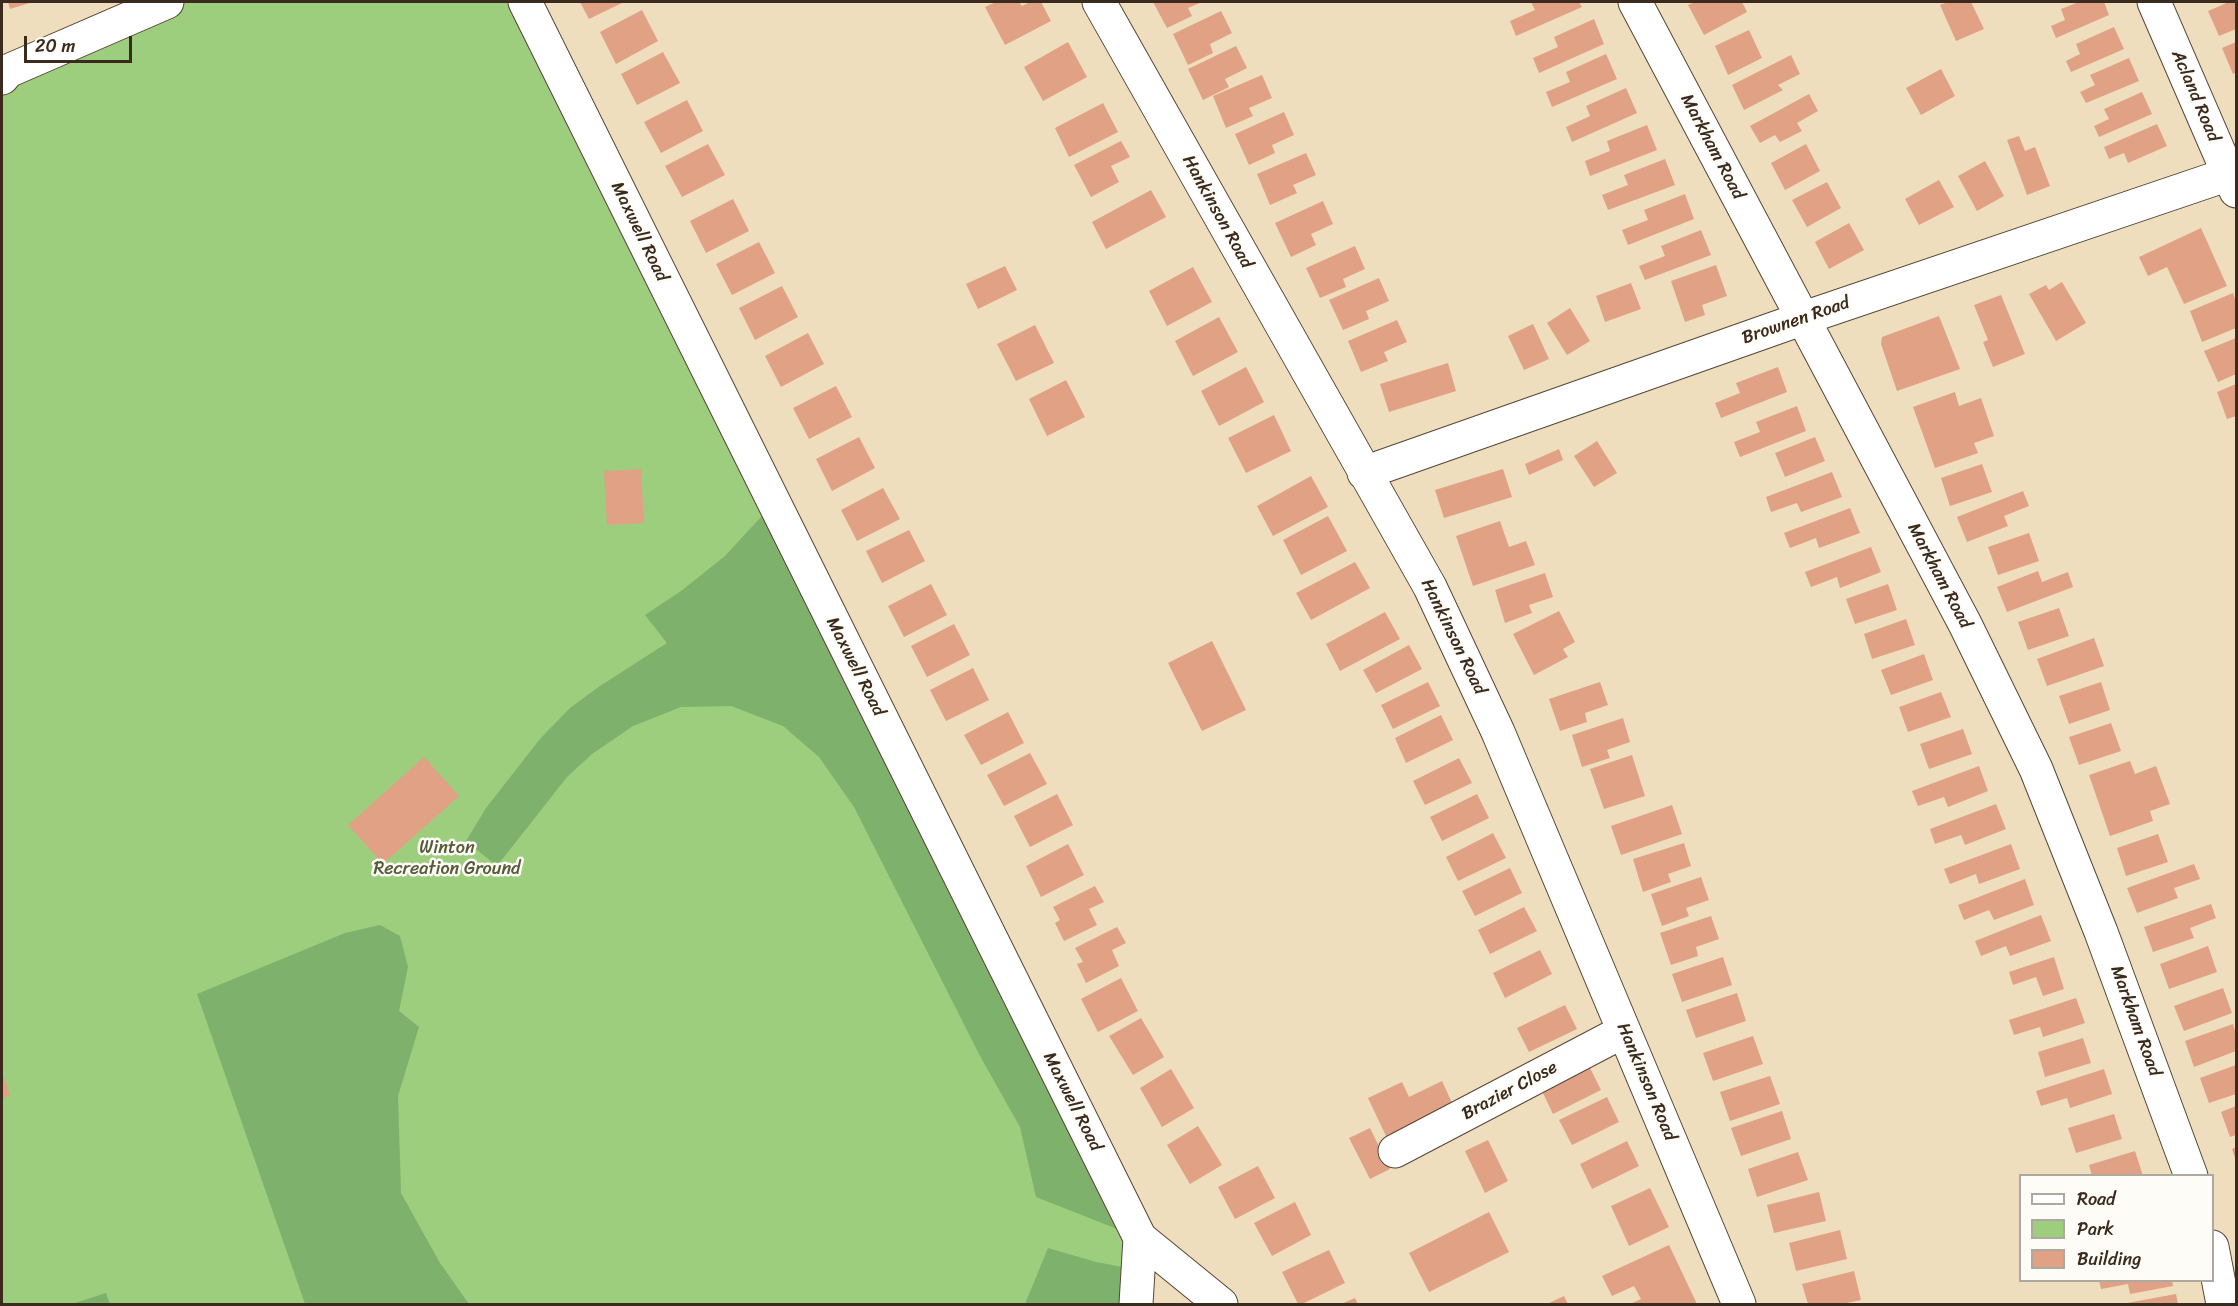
<!DOCTYPE html>
<style>
body{margin:0}
#map{position:relative;width:2238px;height:1306px;overflow:hidden;background:#eedebd;font-family:Sriracha,sans-serif}
canvas{display:block}
.frame{position:absolute;inset:0;border:3px solid #3b2a1e;pointer-events:none}
.legend{position:absolute;left:2019px;top:1174px;width:195px;height:108px;box-sizing:border-box;background:#fdfcf7;border:2px solid #afa8a0;margin:0;padding:8px 10px;list-style:none;font-size:18px;color:#3b2a1e}
.legend li{display:flex;align-items:center;gap:12px;height:30px}
.legend b{width:30px;border:2px solid #afa8a0}
.scale{position:absolute;left:24px;top:36px;width:108px;height:27px;box-sizing:border-box;border:3px solid #3b2a1e;border-top:0;padding-left:8px;font-size:18px;line-height:21px;white-space:nowrap;color:#3b2a1e;-webkit-text-stroke:4px #fdfcf7;paint-order:stroke}
</style>
<div id="map">
<canvas width="2238" height="1306"></canvas>
<div class="frame"></div>
<ul class="legend">
<li><b style="height:8px;background:#fff"></b>Road</li>
<li><b style="height:16px;background:#9dce7d"></b>Park</li>
<li><b style="height:16px;background:#e1a185"></b>Building</li>
</ul>
<div class="scale">20 m</div>
</div>
<script>
const g = document.querySelector('canvas').getContext('2d');
g.lineJoin = 'round';
function fill(path, color) {
  g.fillStyle = color;
  g.fill(path, 'evenodd');
}
function toPath(rows) {
  const path = new Path2D();
  for (const r of rows) {
    path.moveTo(r[0], r[1]);
    for (let i = 2; i < r.length; i += 2) path.lineTo(r[i], r[i + 1]);
  }
  return path;
}
function trace(path, color, width, dash) {
  g.strokeStyle = color;
  g.lineWidth = width;
  g.lineCap = dash ? 'butt' : 'round';
  g.setLineDash(dash || []);
  g.stroke(path);
}
function drawText(font, color, halo, rows, align = 'center') {
  g.font = font + ' Sriracha,sans-serif';
  g.lineWidth = 5;
  g.setLineDash([]);
  g.textBaseline = 'middle';
  g.strokeStyle = halo;
  g.fillStyle = color;
  for (const [text, x, y, turn = 0] of rows) {
    g.save();
    g.translate(x, y);
    g.rotate((+turn || 0) * Math.PI / 180);
    g.textAlign = isNaN(turn) ? turn : align;
    if (halo) g.strokeText(text, 0, 0);
    g.fillText(text, 0, 0);
    g.restore();
  }
}
fill(toPath([
 [166,2,525,2,1140,1238,1139,1304,2,1304,2,78]
]), '#9dce7d');
fill(toPath([
 [773,504,1140,1238,1036,1197,1020,1127,980,1056,854,807,819,757,783,726,731,706,681,707,633,726,592,754,567,777,497,866,466,841,486,808,540,739,570,708,600,686,667,643,645,615,681,591,725,556],
 [380,925,400,936,408,967,399,1011,419,1027,398,1096,401,1193,440,1263,469,1304,305,1304,197,994,345,933],
 [1048,1248,1096,1262,1138,1270,1136,1304,1025,1304],
 [106,1293,110,1304,69,1304,75,1303]
]), '#7eb16c');
fill(toPath([
 [8,2,33,2,10,9],
 [580,2,624,2,589,19],
 [996,2,1019,2,1022,6,1030,2,1041,2,1051,21,1005,45,985,7],
 [1153,2,1202,2,1188,8,1192,16,1167,28],
 [1531,2,1579,2,1582,7,1516,36,1510,21,1535,10],
 [1695,2,1742,2,1747,12,1704,35,1688,5],
 [1948,2,1971,2,1984,29,1956,41,1940,5],
 [2079,2,2104,2,2109,15,2056,38,2051,26,2065,20,2061,9],
 [2229,2,2236,2,2236,29,2219,36,2208,11],
 [642,10,658,41,616,64,600,32],
 [1221,11,1232,33,1210,44,1213,53,1188,65,1173,34],
 [1594,19,1604,44,1539,73,1533,58,1558,47,1554,37],
 [2114,27,2124,49,2071,72,2066,61,2080,54,2076,44],
 [1749,30,1762,58,1728,75,1715,46],
 [1068,42,1087,77,1043,101,1024,67],
 [2236,42,2236,73,2233,74,2222,48],
 [1236,46,1247,68,1225,79,1229,87,1203,100,1188,69],
 [663,52,680,83,637,105,621,74],
 [1606,54,1617,79,1552,107,1546,92,1570,82,1566,72],
 [1791,55,1800,74,1778,85,1783,90,1744,110,1732,85],
 [2129,58,2139,81,2086,103,2080,92,2095,85,2090,75],
 [1941,69,1955,96,1921,115,1906,88],
 [1262,75,1272,98,1249,108,1253,116,1226,128,1213,96],
 [1626,88,1637,113,1572,142,1566,127,1590,116,1586,106],
 [2142,92,2152,114,2099,137,2094,126,2109,119,2104,109],
 [1809,94,1818,111,1797,123,1802,131,1780,142,1775,135,1760,143,1750,126],
 [687,100,703,131,661,153,644,122],
 [1103,103,1118,132,1069,157,1055,128],
 [1284,112,1294,135,1272,145,1275,153,1249,165,1235,134],
 [2157,124,2167,146,2128,163,2124,153,2109,159,2104,147],
 [1647,125,1657,150,1590,176,1585,161,1610,151,1607,141],
 [2019,136,2025,151,2035,147,2050,186,2027,195,2007,140],
 [1121,141,1130,157,1111,166,1119,182,1091,197,1074,165],
 [708,144,725,175,682,197,665,166],
 [1806,144,1820,171,1785,190,1771,163],
 [1306,153,1316,175,1293,185,1297,193,1270,205,1257,174],
 [1665,159,1675,185,1608,210,1602,195,1628,185,1624,175],
 [1985,161,2004,196,1977,211,1958,176],
 [1939,180,1954,207,1919,225,1905,199],
 [1827,182,1841,208,1807,227,1792,200],
 [1151,190,1166,217,1106,249,1092,222],
 [1685,194,1694,219,1628,245,1622,230,1648,220,1644,210],
 [733,199,749,231,706,253,690,221],
 [1323,201,1333,224,1311,234,1316,245,1291,257,1275,223],
 [1849,223,1864,250,1829,269,1815,242],
 [2201,228,2227,286,2184,304,2167,267,2148,276,2139,257],
 [1701,230,1711,255,1645,280,1639,266,1665,256,1661,246],
 [759,242,775,273,732,295,716,264],
 [1355,246,1365,269,1343,279,1346,287,1320,298,1306,268],
 [1716,265,1727,296,1702,305,1705,315,1685,322,1671,281],
 [1005,266,1017,290,978,309,966,284],
 [1193,267,1212,302,1167,326,1149,291],
 [1379,278,1389,301,1366,311,1369,319,1343,330,1329,300],
 [2062,282,2086,323,2056,341,2029,294,2046,285,2049,290],
 [1631,283,1641,309,1605,322,1596,296],
 [782,286,798,317,755,340,739,308],
 [2233,293,2236,302,2236,328,2202,342,2190,311],
 [2001,295,2025,354,1993,367,1983,342,1988,340,1974,305],
 [1570,308,1590,341,1567,355,1547,323],
 [1939,316,1960,369,1897,391,1881,344,1882,337],
 [1219,317,1238,352,1193,376,1175,341],
 [1397,320,1407,342,1384,352,1388,361,1361,372,1348,341],
 [1533,324,1549,359,1524,370,1508,336],
 [1035,325,1054,363,1016,381,997,344],
 [808,333,824,364,781,387,765,356],
 [2236,338,2236,374,2218,382,2204,351],
 [1448,363,1456,391,1389,412,1380,384],
 [1246,367,1264,402,1219,426,1201,391],
 [1778,367,1787,392,1721,418,1715,403,1740,393,1736,383],
 [1066,380,1085,417,1047,436,1029,399],
 [2236,384,2236,416,2227,419,2217,392],
 [836,386,852,417,809,439,793,408],
 [1955,392,1959,406,1981,398,1994,436,1974,443,1978,453,1935,468,1913,407],
 [1797,406,1806,431,1740,457,1734,442,1760,432,1756,422],
 [1274,415,1291,451,1246,473,1228,438],
 [859,437,875,468,832,491,816,459],
 [1815,437,1825,461,1785,477,1775,453],
 [1597,441,1617,473,1594,487,1574,456],
 [1559,449,1563,460,1529,475,1525,464],
 [1982,464,1992,492,1950,506,1941,478],
 [641,469,644,523,607,525,604,471],
 [1503,469,1512,497,1444,518,1435,490],
 [1832,472,1842,497,1801,512,1797,503,1771,512,1766,497],
 [1311,476,1328,507,1273,536,1257,506],
 [883,488,900,519,857,541,841,510],
 [2023,491,2029,506,2004,516,2008,526,1967,542,1957,517],
 [1850,508,1860,533,1819,548,1816,538,1790,548,1784,533],
 [1328,516,1347,551,1301,575,1283,540],
 [1500,521,1509,547,1526,541,1535,565,1473,586,1456,536],
 [909,530,925,561,882,583,866,551],
 [2029,533,2039,561,1998,575,1988,547],
 [1871,547,1881,572,1840,588,1837,577,1811,587,1805,572],
 [1355,562,1370,588,1311,620,1296,593],
 [2038,571,2042,582,2068,572,2073,587,2007,612,1997,587],
 [1545,573,1553,597,1529,605,1532,613,1505,623,1495,590],
 [931,584,947,615,904,637,888,606],
 [1888,584,1897,610,1855,624,1846,599],
 [2059,608,2069,636,2028,650,2018,622],
 [1559,611,1575,642,1563,649,1568,657,1534,675,1513,634],
 [1385,612,1400,639,1340,671,1326,644],
 [1906,619,1915,645,1872,659,1864,634],
 [954,624,970,655,927,677,911,646],
 [2094,638,2104,666,2047,686,2037,659],
 [1212,641,1246,710,1202,731,1168,663],
 [1409,645,1422,669,1376,693,1363,670],
 [1924,654,1933,680,1891,695,1881,670],
 [973,668,989,700,946,721,930,690],
 [1428,682,1440,706,1393,729,1381,705],
 [1600,682,1608,705,1585,713,1587,722,1560,731,1549,699],
 [2101,682,2110,710,2069,724,2059,696],
 [1941,692,1951,717,1908,732,1899,707],
 [1008,712,1024,743,981,765,964,735],
 [1441,715,1453,740,1406,763,1395,738],
 [1623,718,1630,742,1607,750,1610,758,1582,767,1572,735],
 [2111,723,2121,751,2079,765,2069,737],
 [1963,729,1972,754,1929,769,1920,744],
 [1030,753,1047,784,1004,806,987,775],
 [1632,755,1645,796,1604,809,1590,769],
 [424,757,459,796,383,864,348,825],
 [1459,758,1472,783,1425,805,1413,781],
 [2130,761,2135,774,2156,766,2170,804,2150,811,2153,821,2110,836,2089,775],
 [1979,766,1988,791,1948,807,1944,797,1918,806,1912,791],
 [1057,794,1073,825,1030,847,1014,816],
 [1477,794,1489,818,1442,841,1430,817],
 [1996,804,2006,829,1965,845,1961,835,1935,844,1930,829],
 [1672,805,1682,834,1621,855,1611,826],
 [1493,833,1506,858,1458,881,1446,857],
 [2158,834,2168,862,2126,876,2117,848],
 [1684,843,1691,866,1668,874,1671,882,1643,892,1633,859],
 [1068,844,1084,875,1041,897,1026,866],
 [2011,844,2020,869,1979,884,1976,874,1950,884,1944,869],
 [2194,864,2200,879,2174,888,2178,898,2137,913,2127,888],
 [1510,868,1522,893,1475,916,1462,891],
 [1701,877,1709,900,1686,908,1689,916,1662,926,1651,894],
 [2025,879,2034,905,1994,920,1989,910,1964,920,1958,905],
 [1095,886,1104,902,1089,909,1097,925,1064,941,1055,923,1060,920,1053,907],
 [2211,904,2216,918,2190,928,2194,938,2153,952,2144,927],
 [1524,907,1537,931,1490,954,1478,930],
 [2041,915,2051,941,2010,956,2006,946,1981,956,1975,941],
 [1711,916,1719,939,1696,947,1698,956,1671,965,1660,933],
 [1117,927,1126,943,1112,950,1119,966,1086,983,1077,964,1083,962,1075,948],
 [2208,946,2217,972,2169,989,2160,964],
 [1540,950,1552,974,1505,998,1493,973],
 [1723,957,1732,985,1682,1002,1672,974],
 [2054,957,2064,989,2043,996,2036,977,2013,985,2009,972],
 [1121,978,1138,1011,1098,1032,1081,999],
 [2223,988,2232,1013,2184,1031,2174,1006],
 [1737,993,1746,1021,1696,1038,1686,1010],
 [2076,998,2085,1023,2043,1037,2040,1027,2014,1035,2009,1020],
 [1565,1005,1577,1029,1529,1052,1517,1028],
 [1141,1018,1164,1057,1133,1075,1109,1036],
 [2233,1024,2236,1034,2236,1051,2194,1067,2185,1041],
 [1753,1036,1763,1064,1713,1081,1703,1053],
 [2083,1038,2091,1063,2045,1077,2038,1052],
 [2236,1065,2236,1094,2209,1103,2200,1078],
 [1589,1066,1601,1090,1553,1114,1541,1089],
 [1171,1069,1194,1108,1162,1127,1140,1088],
 [2104,1069,2112,1094,2070,1108,2067,1098,2041,1106,2036,1091],
 [2,1072,10,1095,2,1098],
 [1770,1076,1780,1104,1730,1121,1720,1092],
 [1442,1081,1453,1105,1386,1136,1368,1098,1402,1082,1409,1097],
 [1607,1097,1619,1122,1572,1145,1559,1120],
 [2236,1106,2236,1135,2230,1137,2221,1112],
 [1782,1111,1791,1139,1741,1156,1731,1128],
 [2114,1114,2122,1139,2076,1153,2068,1128],
 [1198,1126,1222,1165,1190,1184,1167,1145],
 [1370,1128,1390,1169,1370,1179,1349,1138],
 [1488,1140,1508,1181,1485,1193,1465,1151],
 [1627,1141,1639,1166,1592,1189,1580,1164],
 [2236,1147,2236,1161,2232,1149],
 [2135,1151,2143,1176,2092,1176,2089,1165],
 [1798,1152,1808,1180,1757,1197,1748,1169],
 [1258,1166,1275,1198,1235,1219,1218,1187],
 [1650,1188,1669,1227,1629,1246,1611,1206],
 [1819,1192,1826,1221,1774,1233,1767,1205],
 [1295,1202,1311,1235,1272,1256,1254,1223],
 [1489,1212,1509,1252,1429,1292,1409,1253],
 [1840,1230,1847,1259,1796,1271,1789,1243],
 [1669,1245,1697,1304,1630,1304,1641,1299,1634,1286,1612,1296,1602,1276],
 [1329,1250,1345,1283,1302,1304,1298,1304,1282,1272],
 [1854,1271,1861,1300,1842,1304,1808,1304,1802,1284],
 [2099,1280,2172,1280,2173,1286,2130,1294,2128,1284,2101,1289],
 [2176,1294,2178,1304,2127,1304,2127,1303],
 [1564,1296,1568,1304,1547,1304],
 [1355,1298,1358,1304,1341,1304]
]), '#e1a185');
const minor = toPath([
 [525,2,1140,1238,1221,1304],
 [1099,2,1430,587,1498,732,1739,1304],
 [1635,2,1965,624,2036,769,2101,932,2191,1176],
 [2154,2,2236,191],
 [2,78,8,71,167,2],
 [1364,473,1804,318,2229,174],
 [1395,1151,1624,1031],
 [2212,1247,2223,1304],
 [1136,1304,1140,1238]
]);
trace(minor, '#564536', 35);
trace(minor, '#fff', 33);
drawText('18px', '#3b2a1e', '#fdfcf7', [
 ["Acland Road",2195,96,67],
 ["Markham Road",1712,147,62],
 ["Hankinson Road",1217,212,61],
 ["Maxwell Road",639,232,64],
 ["Brownen Road",1796,321,-19],
 ["Markham Road",1939,576,62],
 ["Hankinson Road",1453,637,64],
 ["Maxwell Road",855,667,63],
 ["Markham Road",2135,1021,70],
 ["Hankinson Road",1646,1082,67],
 ["Brazier Close",1510,1091,-28],
 ["Maxwell Road",1072,1102,63]
]);
drawText('18px', '#585b3a', '#fdfcf7', [
 ["Winton",447,848],
 ["Recreation Ground",447,869]
]);
</script>
